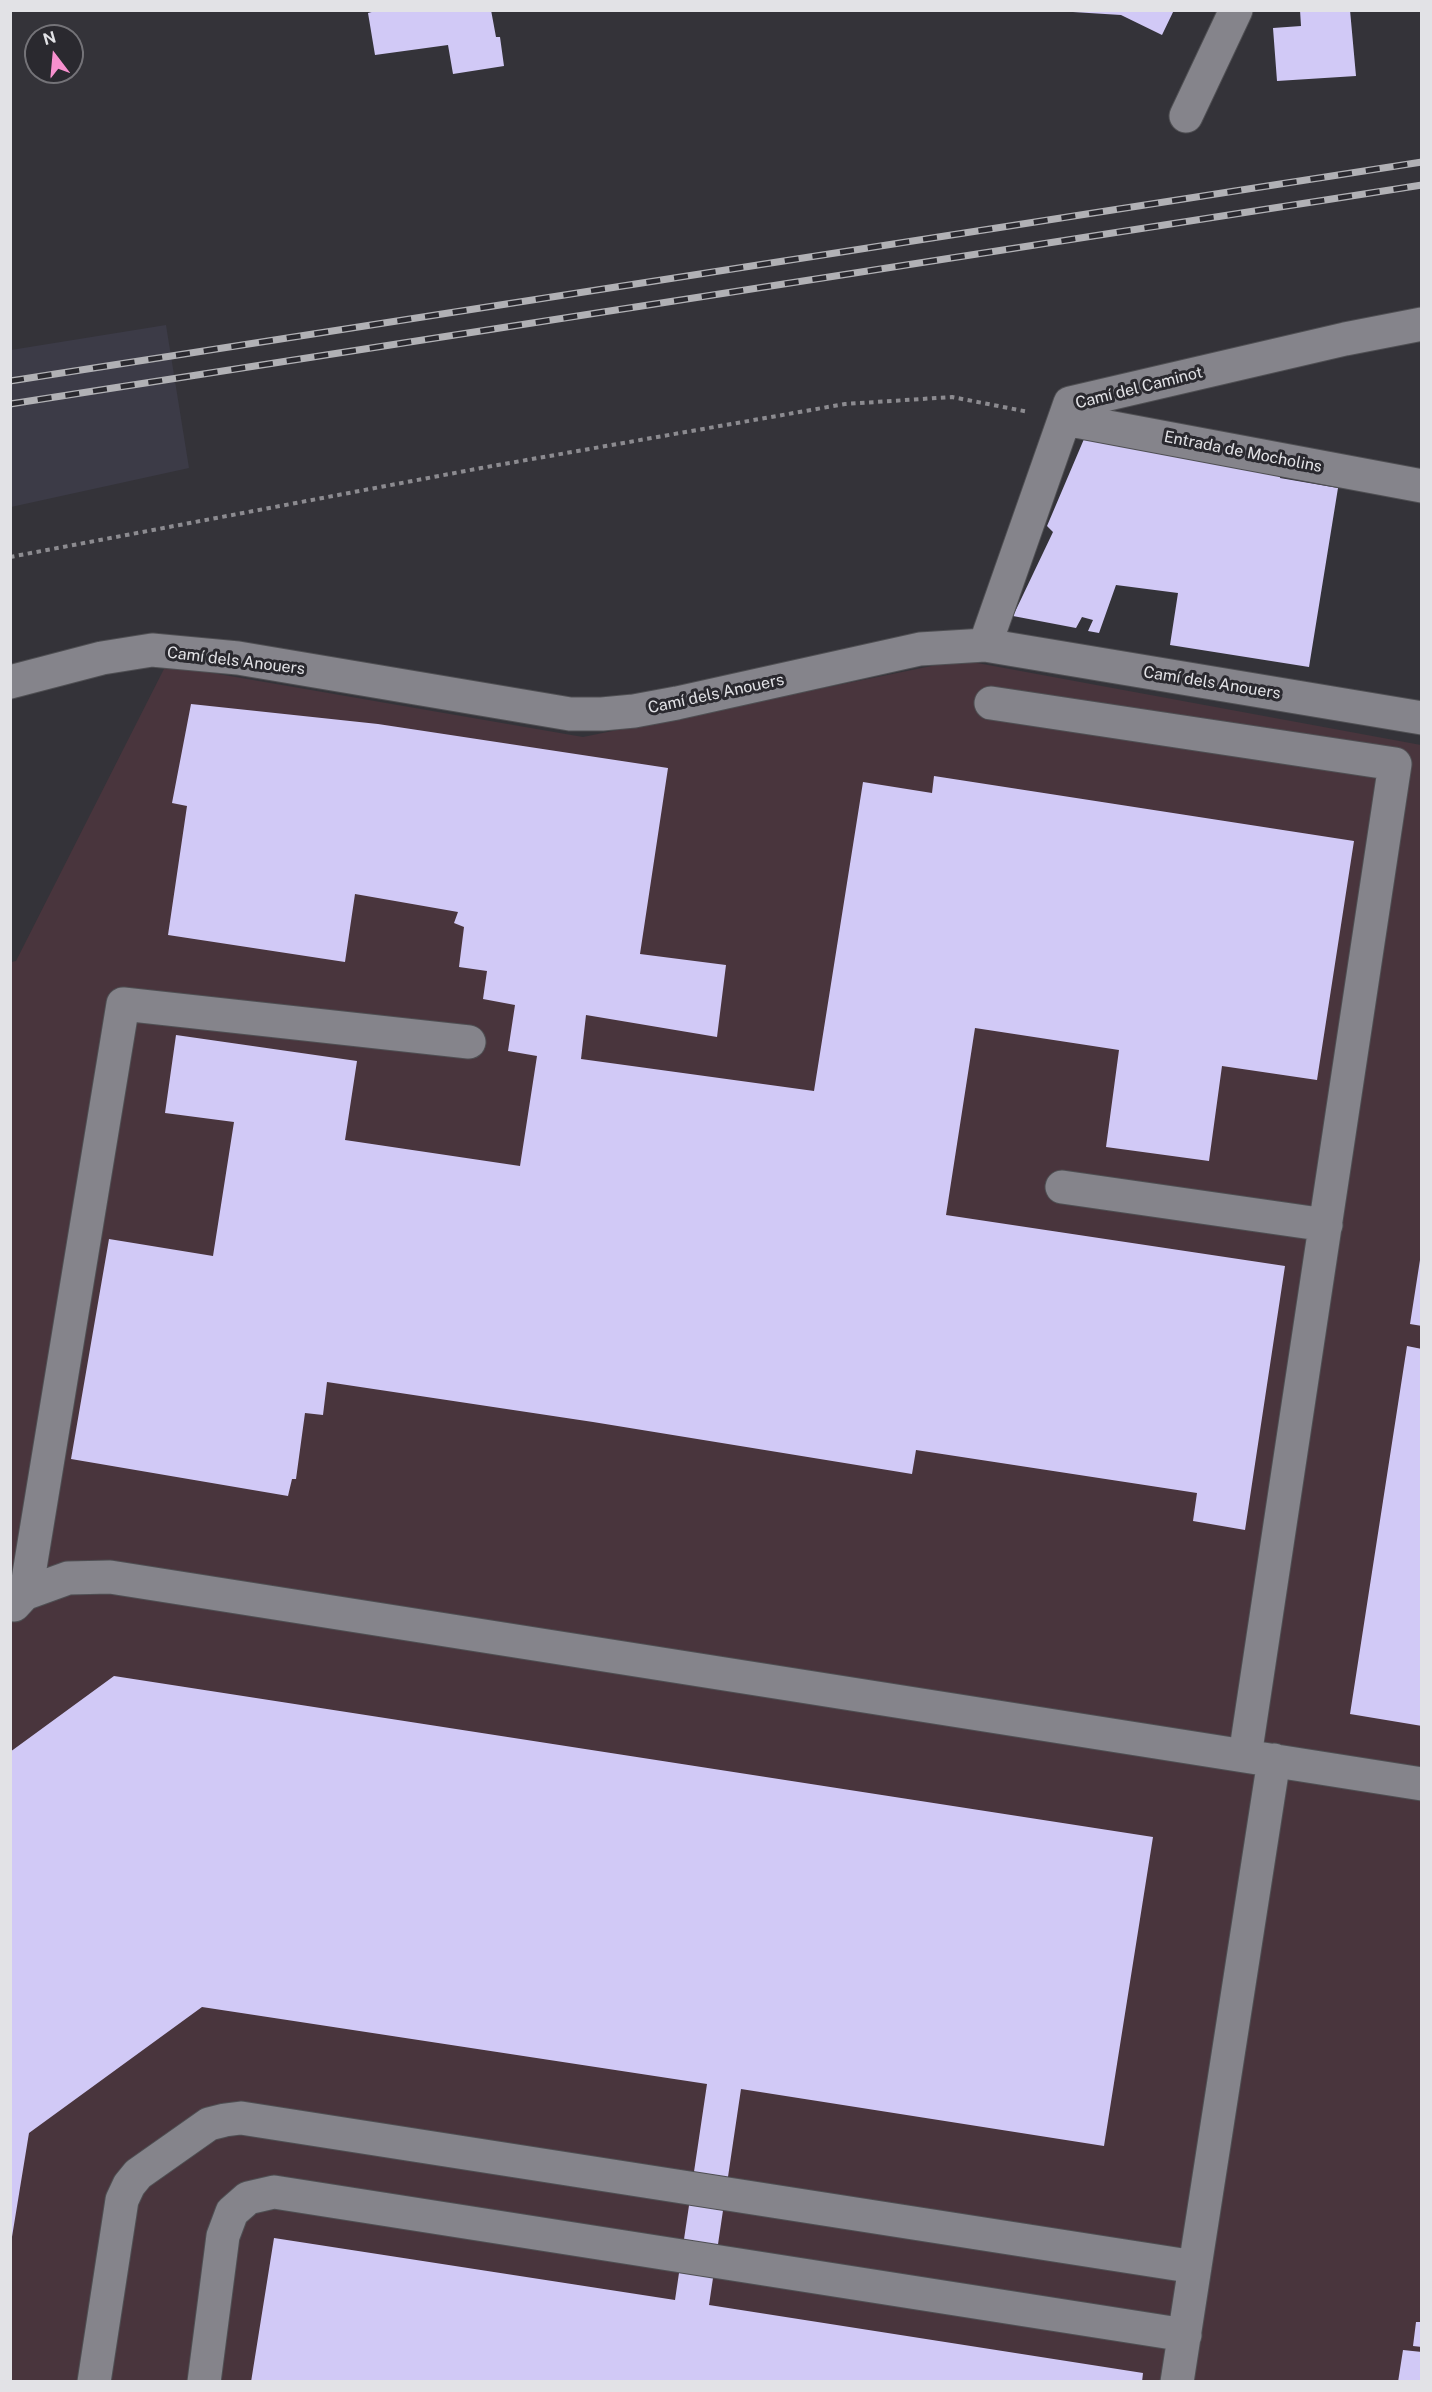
<!DOCTYPE html>
<meta charset="utf-8">
<style>
body{margin:0}
#map{position:relative;width:1432px;height:2392px;overflow:hidden;background:#343339;font-family:"Public Sans",sans-serif}
canvas{display:block}
.frame{position:absolute;inset:0;border:12px solid #e2e2e6;pointer-events:none}
.north{position:absolute;left:24px;top:24px;width:60px;height:60px;box-sizing:border-box;background:#2a292f;border:2px solid #747378;border-radius:50%;rotate:344deg;font-size:16px;font-weight:700;line-height:24px;text-align:center;color:#e2e2e6}
.north::after{content:'';display:block;margin:auto;width:21px;height:27px;background:#f790ce;clip-path:polygon(50% 0,100% 100%,50% 72%,0 100%)}
</style>
<div id="map">
<canvas width="1432" height="2392"></canvas>
<div class="frame"></div>
<div class="north">N</div>
</div>
<script>
const g = document.querySelector('canvas').getContext('2d');
g.lineJoin = 'round';
function fill(path, color) {
  g.fillStyle = color;
  g.fill(path, 'evenodd');
}
function toPath(rows) {
  const path = new Path2D();
  for (const r of rows) {
    path.moveTo(r[0], r[1]);
    for (let i = 2; i < r.length; i += 2) path.lineTo(r[i], r[i + 1]);
  }
  return path;
}
function trace(path, color, width, dash) {
  g.strokeStyle = color;
  g.lineWidth = width;
  g.lineCap = dash ? 'butt' : 'round';
  g.setLineDash(dash || []);
  g.stroke(path);
}
function drawText(font, color, halo, rows, align = 'center') {
  g.font = font + ' "Public Sans",sans-serif';
  g.lineWidth = 6;
  g.setLineDash([]);
  g.textBaseline = 'middle';
  g.strokeStyle = halo;
  g.fillStyle = color;
  for (const [text, x, y, turn = 0] of rows) {
    g.save();
    g.translate(x, y);
    g.rotate((+turn || 0) * Math.PI / 180);
    g.textAlign = isNaN(turn) ? turn : align;
    if (halo) g.strokeText(text, 0, 0);
    g.fillText(text, 0, 0);
    g.restore();
  }
}
fill(toPath([
 [166,325,189,468,11,507,11,350]
]), '#3c3b47');
fill(toPath([
 [961,660,1421,745,1421,2381,11,2382,11,962,16,961,166,665,583,737]
]), '#49353d');
fill(toPath([
 [379,10,491,10,496,37,500,37,504,66,453,74,448,45,375,55,368,13],
 [1074,10,1174,10,1162,35,1121,15,1073,12],
 [1300,10,1350,10,1356,76,1277,81,1273,28,1301,26],
 [1084,439,1281,471,1280,478,1338,488,1309,667,1170,645,1178,593,1116,585,1099,633,1088,631,1093,620,1082,617,1076,628,1013,616,1053,532,1047,526],
 [191,704,378,724,668,768,640,954,726,965,717,1037,586,1015,581,1059,814,1091,863,782,932,793,934,776,1354,841,1317,1080,1222,1066,1209,1161,1106,1147,1119,1050,975,1028,946,1215,1285,1266,1245,1530,1193,1521,1197,1493,916,1450,912,1474,593,1422,327,1382,323,1415,305,1413,296,1479,292,1479,288,1496,71,1459,109,1239,213,1256,234,1122,165,1113,176,1035,357,1061,345,1140,520,1166,537,1056,508,1051,515,1005,483,999,487,971,459,967,464,927,454,923,458,912,355,894,345,962,168,935,187,806,172,803],
 [1420,1260,1422,1260,1422,1326,1410,1324],
 [1407,1346,1422,1349,1422,1726,1350,1714],
 [114,1676,1153,1837,1104,2146,741,2089,709,2305,1143,2373,1142,2382,251,2382,274,2238,675,2300,707,2084,202,2007,29,2133,10,2249,10,1752],
 [1416,2322,1422,2322,1422,2347,1413,2346],
 [1403,2350,1422,2352,1422,2382,1398,2382]
]), '#d1c9f6');
const minor = toPath([
 [1186,116,1236,10],
 [1065,419,1422,486],
 [985,645,1070,403,1345,339,1422,324],
 [10,682,102,658,152,650,238,658,570,714,602,714,634,711,677,703,920,649,985,645,1422,718],
 [991,703,1395,764,1245,1756],
 [1062,1187,1326,1225],
 [10,1599,68,1578,110,1577,1422,1784],
 [14,1605,26,1592,123,1004,469,1042],
 [94,2382,122,2200,129,2185,138,2174,209,2124,225,2120,241,2118,1195,2267],
 [204,2382,223,2236,232,2212,248,2198,274,2192,1185,2335],
 [1177,2382,1274,1760]
]);
trace(minor, '#4f4f53', 35);
trace(toPath([
 [10,557,481,468,845,404,952,397,1029,412]
]), '#8c8b90', 4, [4.5, 4.5]);
trace(minor, '#85848b', 33);
const rail = toPath([
 [10,381,1422,162],
 [10,404,1422,185]
]);
trace(rail, '#b1b1b5', 7);
trace(rail, '#2a292f', 4.5, [14]);
drawText('16px', '#e2e2e6', '#2a292f', [
 ["Camí del Caminot",1139,388,-14],
 ["Entrada de Mocholins",1243,452,11],
 ["Camí dels Anouers",236,661,7],
 ["Camí dels Anouers",1212,683,9],
 ["Camí dels Anouers",716,694,-12]
]);
</script>
